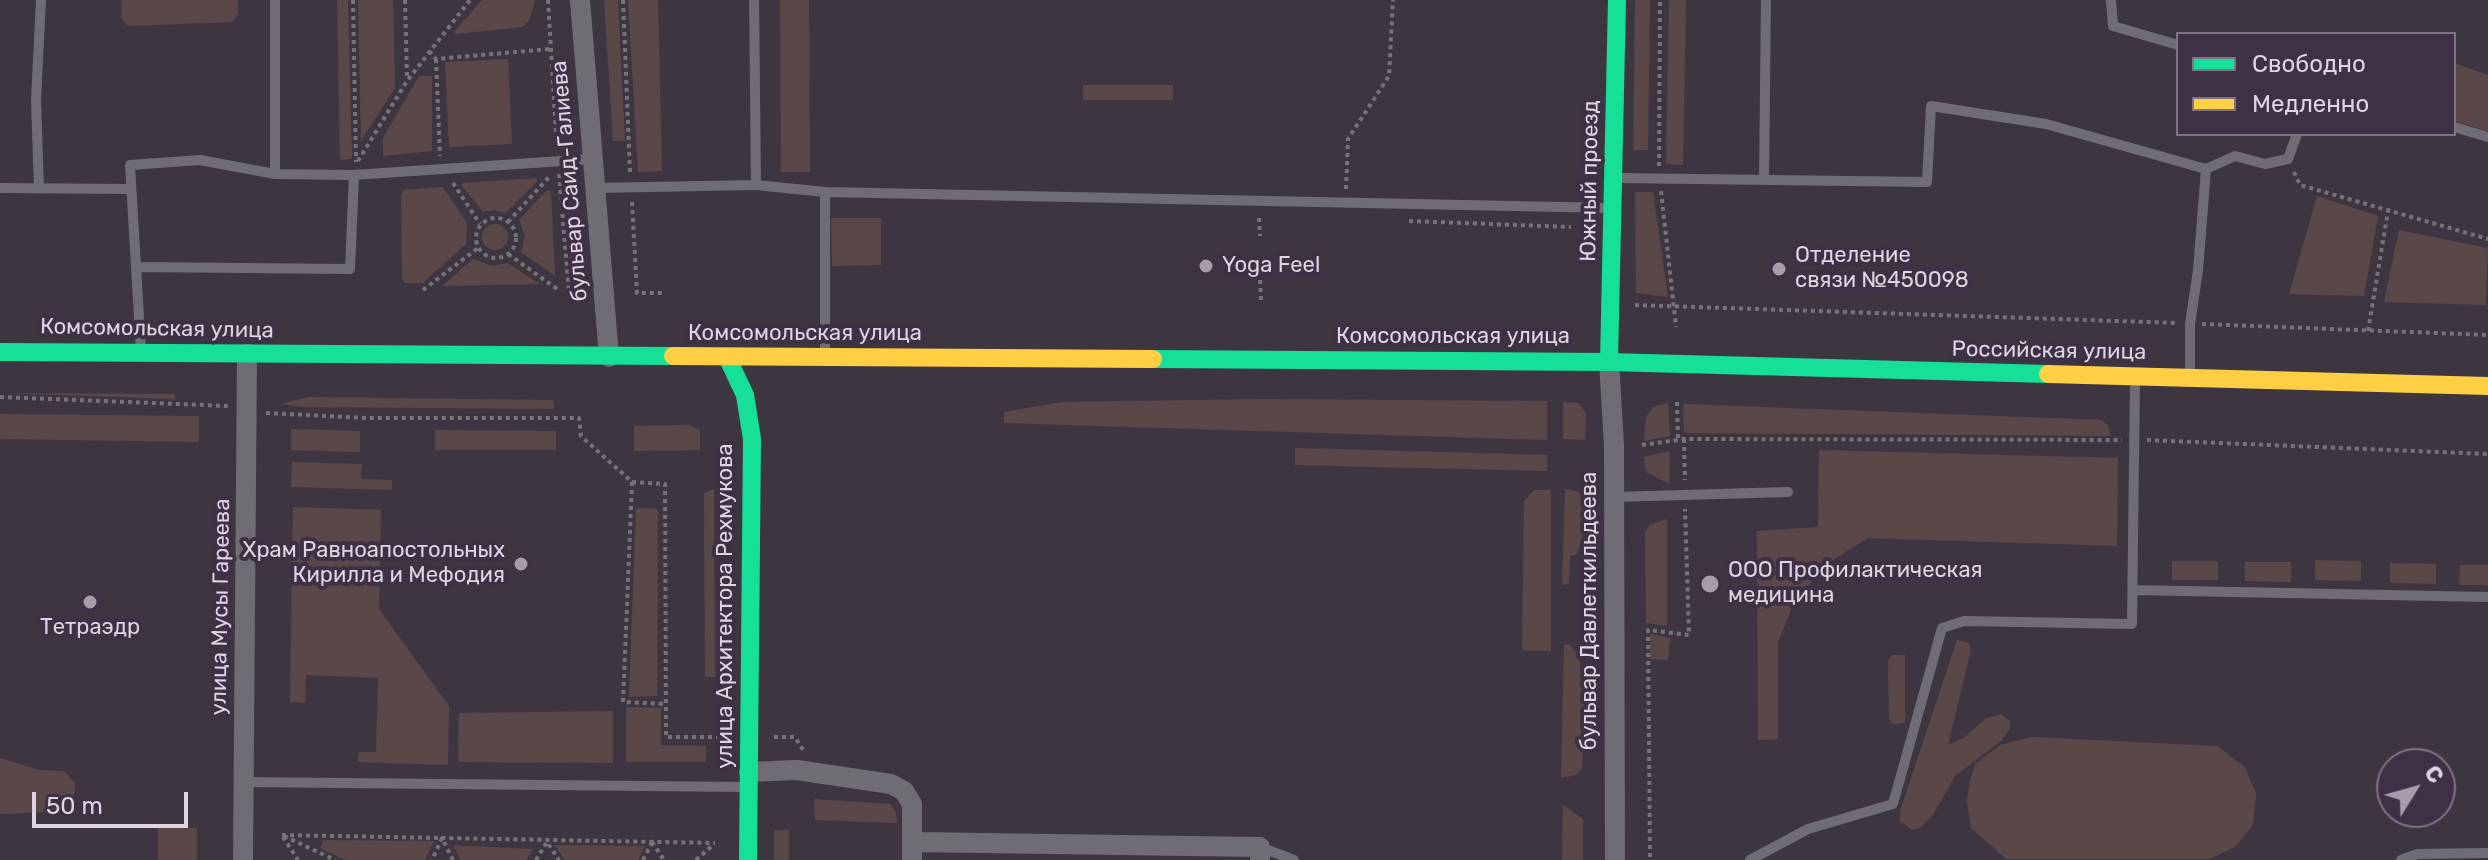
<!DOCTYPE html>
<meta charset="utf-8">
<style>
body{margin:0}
#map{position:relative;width:2488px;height:860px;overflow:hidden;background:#3d3641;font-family:Rubik,sans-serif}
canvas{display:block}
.legend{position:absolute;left:2176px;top:32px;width:280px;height:104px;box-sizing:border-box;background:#3e3145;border:2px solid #7e7384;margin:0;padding:10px 14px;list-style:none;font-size:24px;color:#ddd5e2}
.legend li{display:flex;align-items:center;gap:16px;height:40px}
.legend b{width:40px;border:2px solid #7e7384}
.north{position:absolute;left:2376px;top:748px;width:80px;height:80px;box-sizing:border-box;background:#3e3145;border:2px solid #7e7384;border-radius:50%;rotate:53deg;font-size:22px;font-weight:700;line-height:32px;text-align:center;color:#ddd5e2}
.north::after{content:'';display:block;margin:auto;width:28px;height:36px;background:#a59daa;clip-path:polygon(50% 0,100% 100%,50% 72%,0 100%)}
.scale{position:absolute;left:32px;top:792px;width:156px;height:36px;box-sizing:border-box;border:4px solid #ddd5e2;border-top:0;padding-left:10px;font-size:24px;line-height:28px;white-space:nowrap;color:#ddd5e2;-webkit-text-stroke:6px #3e3145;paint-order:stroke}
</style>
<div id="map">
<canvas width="2488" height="860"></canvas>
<ul class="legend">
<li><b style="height:10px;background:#16e098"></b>Свободно</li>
<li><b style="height:10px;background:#ffcf43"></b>Медленно</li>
</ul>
<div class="north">С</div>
<div class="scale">50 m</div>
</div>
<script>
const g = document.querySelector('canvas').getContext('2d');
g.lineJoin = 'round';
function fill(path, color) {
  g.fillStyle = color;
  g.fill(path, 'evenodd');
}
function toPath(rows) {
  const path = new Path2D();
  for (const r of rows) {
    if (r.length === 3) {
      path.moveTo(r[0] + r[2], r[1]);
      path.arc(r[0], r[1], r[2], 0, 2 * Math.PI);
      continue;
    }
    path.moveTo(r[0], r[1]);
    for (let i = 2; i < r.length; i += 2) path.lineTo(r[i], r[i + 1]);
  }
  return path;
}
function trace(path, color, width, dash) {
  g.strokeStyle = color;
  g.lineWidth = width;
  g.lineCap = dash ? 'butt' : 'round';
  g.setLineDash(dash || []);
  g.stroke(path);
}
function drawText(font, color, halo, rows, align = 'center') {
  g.font = font + ' Rubik,sans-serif';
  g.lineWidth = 8;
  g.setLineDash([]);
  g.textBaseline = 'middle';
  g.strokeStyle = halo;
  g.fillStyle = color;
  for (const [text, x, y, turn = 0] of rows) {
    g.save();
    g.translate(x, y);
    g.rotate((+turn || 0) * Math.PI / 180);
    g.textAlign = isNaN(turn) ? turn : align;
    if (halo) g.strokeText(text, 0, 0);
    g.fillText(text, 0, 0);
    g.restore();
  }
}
fill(toPath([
 [121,0,238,0,238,13,232,22,128,26,122,19],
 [337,0,348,0,352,159,340,160],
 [358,0,393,0,395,88,361,141],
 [482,0,535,0,529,21,522,27,457,34,454,32],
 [604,0,618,0,625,141,613,141],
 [628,0,658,0,662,171,638,172],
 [780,0,809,0,810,172,781,172],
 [1635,0,1650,0,1648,150,1633,150],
 [1669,0,1686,0,1683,165,1666,164],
 [508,59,512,144,449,147,445,62],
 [2454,63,2488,75,2488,131,2454,121],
 [419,76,432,76,432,151,383,156,383,138],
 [1083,85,1173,85,1173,100,1083,100],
 [564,168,572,176,580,281,573,282],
 [536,178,537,182,505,213,494,210,483,212,462,186,462,183],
 [443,187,467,223,466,244,423,283,405,283,402,279,401,194,404,190],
 [546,191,551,191,555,276,521,252,525,236,519,220],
 [1635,192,1653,192,1668,297,1636,293],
 [2317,196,2378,216,2364,296,2289,294],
 [831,218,881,218,881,265,832,266],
 [495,237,13],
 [2399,230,2488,248,2486,305,2384,302],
 [473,259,492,266,507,263,540,284,442,286],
 [4,393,175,394,175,399],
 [308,397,553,400,554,409,305,407,281,404],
 [1265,399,1547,401,1547,440,1004,423,1004,412,1061,402],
 [1563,402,1579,403,1586,413,1585,440,1563,439],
 [1668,403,1670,436,1644,441,1646,417,1653,407],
 [1683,404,2100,420,2108,425,2111,436,1684,433],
 [0,414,199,416,199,442,0,439],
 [690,425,700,430,700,450,634,451,634,426],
 [291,429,360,431,360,452,291,450],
 [435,430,556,431,556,450,435,450],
 [1295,448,1547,455,1547,471,1295,465],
 [1819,450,2118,458,2117,546,1868,538,1825,565,1793,605,1778,642,1778,739,1758,740,1757,531,1818,527],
 [1670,451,1669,484,1646,472,1644,457],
 [292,462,362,464,361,479,392,480,392,490,291,487],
 [714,489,715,677,705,677,704,493],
 [1565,489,1577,491,1586,501,1584,531,1577,554,1570,556,1569,584,1562,585],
 [1534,490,1551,490,1551,651,1522,650,1524,501],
 [293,507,381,510,379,609,449,706,448,765,358,762,359,752,376,752,378,678,306,675,305,703,290,702],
 [636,508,658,509,657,696,629,697],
 [1667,519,1667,626,1646,623,1645,532,1650,525],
 [2315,560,2361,561,2361,581,2315,580],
 [2172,561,2218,561,2218,580,2172,580],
 [2245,562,2291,562,2291,582,2245,581],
 [2390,563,2436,564,2436,584,2390,583],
 [2460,565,2488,565,2488,585,2459,585],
 [1650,634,1670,638,1668,660,1650,659],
 [1957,640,1969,643,1971,650,1948,745,1965,737,1985,719,2001,714,2010,721,2010,729,2001,741,1955,776,1933,815,1921,827,1912,830,1900,821,1900,811],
 [1569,644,1578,655,1586,692,1582,768,1576,775,1561,778,1564,645],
 [1892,655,1905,655,1905,723,1893,724,1889,719,1888,660],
 [626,707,661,708,661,745,706,746,706,762,626,762],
 [613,711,613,763,458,762,459,713],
 [2031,737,2217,746,2245,767,2256,794,2253,825,2235,847,2209,859,2006,859,1971,828,1967,802,1969,785,1975,764,2000,745],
 [0,758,39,770,64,771,75,783,74,799,51,812,0,814],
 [814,799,890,804,896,812,897,823,815,820],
 [1563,805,1583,819,1583,860,1562,860],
 [158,828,197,828,197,860,158,860],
 [774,830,789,830,789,860,774,860],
 [324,840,434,841,425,860,345,860,320,848],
 [453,845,533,849,526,860,461,860],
 [554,845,645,846,638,860,565,860]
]), '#5a4849');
trace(toPath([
 [353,0,356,162],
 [405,0,407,78],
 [548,0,557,149],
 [623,0,630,173],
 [429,51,436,59,550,49],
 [436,59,440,156],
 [358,161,407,81,470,0],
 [1659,166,1660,0],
 [2294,172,2300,185,2488,239],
 [559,174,569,291],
 [453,183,480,224],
 [1346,189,1348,139,1389,76,1393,0],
 [1661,191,1676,327],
 [632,202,637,293,664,293],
 [496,238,20],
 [1259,218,1260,236],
 [1409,221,1571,227],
 [508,222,550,176],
 [508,254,560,291],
 [1260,280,1261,300],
 [423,290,478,248],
 [1635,305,2178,323],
 [2202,324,2488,335],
 [2368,331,2388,211],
 [0,397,229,406],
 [1677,402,1678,439],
 [266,413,367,418,579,418,581,436,632,482,665,484,666,737,725,737],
 [1684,439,1685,480],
 [2147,440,2488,454],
 [1642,445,1684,439,2122,440],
 [632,482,623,702,666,704],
 [774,737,795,737,805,753],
 [282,835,442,838,432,860],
 [284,836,335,860],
 [283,837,298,860],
 [652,842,664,860],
 [1650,857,1648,630,1689,635,1685,509],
 [453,860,442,838,715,843],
 [536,860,547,842,559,860],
 [643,860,652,842],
 [696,860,713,845]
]), '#757378', 4, [4, 4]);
trace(toPath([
 [754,0,756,185],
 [2111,0,2113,26,2178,45],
 [2454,127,2488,137],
 [2206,169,2235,156,2265,164,2288,159,2297,134],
 [275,174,275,0],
 [1617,178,1927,182,1931,106,2046,124,2206,169,2198,270,2190,324,2190,375],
 [1764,180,1766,0],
 [0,188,130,189],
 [39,188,36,100,41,0],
 [595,188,756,185,825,192,825,355],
 [825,192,1611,208],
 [136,267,350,269,354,175],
 [141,351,130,165,200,160,275,174,353,175,592,159],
 [1614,497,1788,492],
 [2133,590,2488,597],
 [244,782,745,787],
 [1260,847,1294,860],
 [1750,860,1808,829,1893,804,1942,628,1964,621,2132,624,2135,379],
 [2401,860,2417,854,2488,853]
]), '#6f6d73', 10);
trace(toPath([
 [580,0,609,357],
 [1609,362,1614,445,1615,860],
 [749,772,797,770,891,784,904,791,912,804,912,860],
 [913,842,1260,847,1260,860],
 [243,860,247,354]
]), '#6f6d73', 20);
trace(toPath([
 [0,352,673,356],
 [727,357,745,395,752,439,748,860],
 [1153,359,1609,362,2048,374],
 [1609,362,1617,0]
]), '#16e098', 18);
trace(toPath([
 [673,356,1153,359],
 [2048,374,2488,386]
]), '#ffcf43', 18);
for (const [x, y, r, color] of [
 [1206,266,8,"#a59daa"],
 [1779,269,8,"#a59daa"],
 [521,564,8,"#a59daa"],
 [1710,584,10,"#a59daa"],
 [90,602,8,"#a59daa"]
]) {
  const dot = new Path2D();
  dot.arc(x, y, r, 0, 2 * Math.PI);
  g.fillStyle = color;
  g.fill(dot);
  trace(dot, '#3e3145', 3);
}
drawText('22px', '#ddd5e2', '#3e3145', [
 ["бульвар Саид-Галиева",570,181,-95],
 ["Южный проезд",1590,181,-89],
 ["Комсомольская улица",157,329,1],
 ["Комсомольская улица",805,334],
 ["Комсомольская улица",1453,337],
 ["Российская улица",2049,351,1],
 ["улица Архитектора Рехмукова",726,606,-90],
 ["улица Мусы Гареева",221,607,-89],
 ["бульвар Давлеткильдеева",1590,611,-90]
]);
drawText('22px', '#ddd5e2', '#3e3145', [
 ["Отделение",1795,256],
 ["связи №450098",1795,281],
 ["Yoga Feel",1222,266],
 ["Храм Равноапостольных",505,551,"right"],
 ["Кирилла и Мефодия",505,576,"right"],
 ["ООО Профилактическая",1728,571],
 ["медицина",1728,596],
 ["Тетраэдр",90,628,"center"]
], 'left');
</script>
